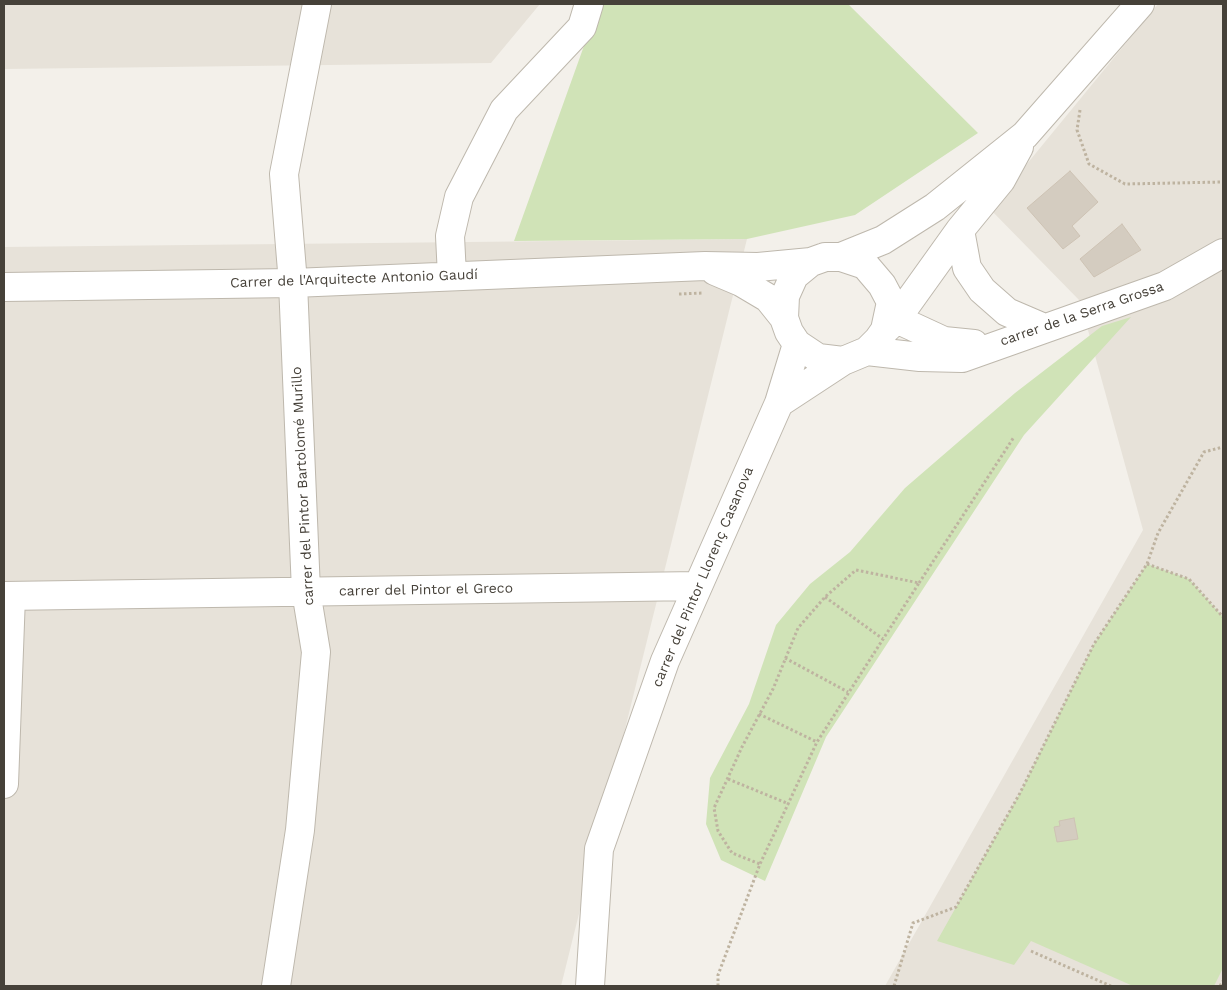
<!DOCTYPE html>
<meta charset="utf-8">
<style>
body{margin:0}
#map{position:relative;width:1227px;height:990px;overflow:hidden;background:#f3f0ea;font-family:"Work Sans",sans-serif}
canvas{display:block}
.frame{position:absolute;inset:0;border:5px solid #464139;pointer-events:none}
</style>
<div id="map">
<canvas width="1227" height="990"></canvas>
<div class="frame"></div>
</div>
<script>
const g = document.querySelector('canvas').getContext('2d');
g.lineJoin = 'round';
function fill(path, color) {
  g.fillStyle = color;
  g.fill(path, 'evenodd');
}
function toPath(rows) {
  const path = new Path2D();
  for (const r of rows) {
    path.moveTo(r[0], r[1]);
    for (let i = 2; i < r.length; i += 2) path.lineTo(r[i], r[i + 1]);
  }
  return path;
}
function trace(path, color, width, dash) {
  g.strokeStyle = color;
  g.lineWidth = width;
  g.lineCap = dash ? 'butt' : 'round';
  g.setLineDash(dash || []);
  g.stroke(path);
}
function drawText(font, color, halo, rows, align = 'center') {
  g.font = font + ' "Work Sans",sans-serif';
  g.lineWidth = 4;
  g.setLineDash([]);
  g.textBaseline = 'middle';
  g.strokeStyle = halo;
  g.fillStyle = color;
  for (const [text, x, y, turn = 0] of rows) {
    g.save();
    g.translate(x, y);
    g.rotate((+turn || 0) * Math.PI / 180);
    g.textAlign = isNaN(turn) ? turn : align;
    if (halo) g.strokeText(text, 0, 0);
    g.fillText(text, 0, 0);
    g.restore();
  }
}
fill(toPath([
 [4,4,540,4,491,63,4,69],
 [1158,4,1223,4,1223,986,885,986,1143,530,1080,301,990,209],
 [747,239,561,986,4,986,4,247]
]), '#e7e2d9');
fill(toPath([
 [599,4,848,4,978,133,855,215,747,239,514,241],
 [1131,317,1024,435,826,737,765,881,721,860,706,824,710,778,749,704,776,625,810,584,850,552,905,488,1015,393,1102,326],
 [1147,564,1189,579,1223,617,1223,968,1214,986,1133,986,1031,941,1014,965,937,941,1020,793,1094,644]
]), '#d0e3b7');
const building = toPath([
 [1070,171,1098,202,1072,226,1080,236,1063,249,1027,208,1070,171],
 [1122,224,1141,250,1094,277,1080,259,1122,224],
 [1074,818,1078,839,1057,842,1054,827,1060,826,1059,821,1074,818]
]);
fill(building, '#d4ccc0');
trace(building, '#cec3b4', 1);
const minor = toPath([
 [960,230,967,268,982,290,1007,312,1042,327],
 [825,257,841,257,865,265,882,285,891,302,885,330,878,340,867,351,843,361,818,358,797,344,789,332,784,318,785,296,794,276,811,262,825,257],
 [841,257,883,240,935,207,1025,135,1140,4],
 [715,271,741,282,768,298,784,318],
 [452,276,450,236,459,197,504,110,582,27,589,4],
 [4,287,293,283,705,266,758,267,811,262],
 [891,302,897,318,905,323,944,341,974,344],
 [887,328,897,318,960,230,1001,180,1019,147],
 [867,351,920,357,962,358,1165,286,1223,253],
 [779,403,843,361],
 [4,596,698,586],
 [4,784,11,596],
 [276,986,300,830,316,652,306,591,293,283,284,174,317,4],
 [590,986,599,849,665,661,779,403,797,344]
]);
trace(minor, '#beb8ad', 30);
trace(toPath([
 [1080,110,1077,130,1089,164,1125,184,1223,182],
 [679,294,703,293],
 [1147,564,1189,579,1223,617],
 [919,583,1014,437],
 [825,597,883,639],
 [785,658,848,692],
 [759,714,817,742],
 [728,779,789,804],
 [1031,951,1111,986],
 [718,986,718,975,760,864,817,742,919,583,856,570,825,597,798,628,773,689,742,747,714,808,718,831,732,853,760,864],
 [894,986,913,923,956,907,1020,793,1094,644,1147,564,1158,533,1204,452,1223,447],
 [1220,986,1223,981]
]), '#beb3a0', 3, [2.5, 2.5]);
trace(minor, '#fff', 28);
drawText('14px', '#464139', '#fff', [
 ["Carrer de l'Arquitecte Antonio Gaudí",354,279,-2],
 ["carrer de la Serra Grossa",1082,314,-19],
 ["carrer del Pintor Bartolomé Murillo",303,486,-93],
 ["carrer del Pintor Llorenç Casanova",703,577,-67],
 ["carrer del Pintor el Greco",426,590,-1]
]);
</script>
